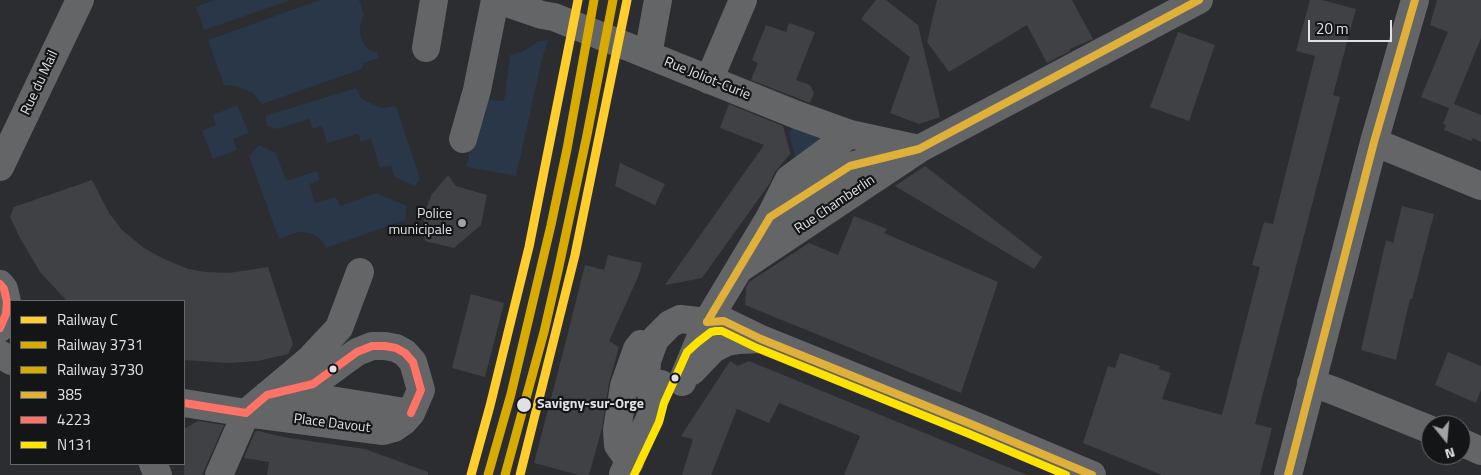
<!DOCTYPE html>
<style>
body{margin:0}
#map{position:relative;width:1481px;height:475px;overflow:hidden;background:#2b2d30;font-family:"Titillium Web",sans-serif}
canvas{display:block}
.legend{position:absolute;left:10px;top:300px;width:175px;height:165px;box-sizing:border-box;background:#131517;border:1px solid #656769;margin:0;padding:6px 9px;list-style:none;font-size:15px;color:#dfe1e4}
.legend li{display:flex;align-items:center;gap:10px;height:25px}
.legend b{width:25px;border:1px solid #656769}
.north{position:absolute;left:1421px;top:415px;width:50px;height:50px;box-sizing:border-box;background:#131517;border:1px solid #656769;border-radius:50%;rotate:163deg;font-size:14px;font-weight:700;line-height:20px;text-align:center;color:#dfe1e4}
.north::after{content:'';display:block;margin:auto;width:18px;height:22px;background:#a0a2a5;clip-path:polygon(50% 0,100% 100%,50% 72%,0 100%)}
.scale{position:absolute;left:1308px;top:20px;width:84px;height:22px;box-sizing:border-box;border:2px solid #dfe1e4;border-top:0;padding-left:6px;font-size:15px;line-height:18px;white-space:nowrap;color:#dfe1e4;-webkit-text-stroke:4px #131517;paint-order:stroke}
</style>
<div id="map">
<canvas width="1481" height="475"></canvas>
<ul class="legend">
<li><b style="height:6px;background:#ffcd2c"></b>Railway C</li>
<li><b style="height:6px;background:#d8ab00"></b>Railway 3731</li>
<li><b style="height:6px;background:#d8ab00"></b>Railway 3730</li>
<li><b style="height:6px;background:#dfb03a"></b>385</li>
<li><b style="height:6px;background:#ff7266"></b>4223</li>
<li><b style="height:6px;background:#ffe300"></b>N131</li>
</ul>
<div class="north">N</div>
<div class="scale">20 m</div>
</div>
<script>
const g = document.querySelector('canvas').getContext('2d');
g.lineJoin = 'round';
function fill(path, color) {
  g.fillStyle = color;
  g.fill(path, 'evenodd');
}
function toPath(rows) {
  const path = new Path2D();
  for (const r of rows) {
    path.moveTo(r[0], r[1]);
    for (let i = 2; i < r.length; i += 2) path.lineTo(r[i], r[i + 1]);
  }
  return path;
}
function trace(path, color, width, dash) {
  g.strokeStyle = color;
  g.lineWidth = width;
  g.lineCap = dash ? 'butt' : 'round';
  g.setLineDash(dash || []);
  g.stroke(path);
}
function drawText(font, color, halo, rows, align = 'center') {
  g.font = font + ' "Titillium Web",sans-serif';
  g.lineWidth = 4.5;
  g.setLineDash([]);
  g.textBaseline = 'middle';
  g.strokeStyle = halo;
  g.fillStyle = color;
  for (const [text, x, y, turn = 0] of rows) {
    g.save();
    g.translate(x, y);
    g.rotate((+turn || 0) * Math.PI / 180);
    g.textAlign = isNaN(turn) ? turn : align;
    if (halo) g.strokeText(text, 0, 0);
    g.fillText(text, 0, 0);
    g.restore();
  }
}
fill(toPath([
 [214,0,291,0,204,30,196,7],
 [320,0,359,0,364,14,360,25,360,35,364,45,371,51,377,52,379,58,364,63,362,69,262,104,253,93,239,87,224,85,208,40],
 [548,40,542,59,516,176,466,167,482,99,504,101,510,55,522,52,539,41],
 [356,88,361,98,372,104,382,108,396,106,420,179,415,186,395,177,391,165,380,168,371,139,361,142,358,134,327,143,322,126,313,129,309,119,277,129,267,126,265,116],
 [237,105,249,133,233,139,237,150,213,159,202,131,216,125,213,115],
 [795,125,823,138,798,159,795,157,789,132],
 [259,145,276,153,286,181,317,171,320,180,309,184,315,203,336,197,340,206,376,193,407,206,405,220,326,248,323,242,317,236,309,233,298,232,279,239,249,156]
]), '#293748');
fill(toPath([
 [876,0,886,0,918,25,940,117,919,124,890,113,910,57,861,19],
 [937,0,1072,0,1093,39,1070,49,1070,51,1047,63,1027,25,949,72,927,42],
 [1310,0,1322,0,1356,9,1333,95,1340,97,1255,424,1272,428,1260,475,1162,475,1083,443,1108,366,1115,368,1120,353,1160,366,1159,369,1171,373,1162,399,1222,415,1260,267,1252,265,1264,222,1273,224,1315,56,1296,51],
 [1437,0,1481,0,1481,38,1454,104,1481,115,1481,142,1473,138,1471,141,1444,130,1446,125,1443,124,1449,108,1421,97,1448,32,1430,25],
 [789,23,815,32,796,80,810,85,814,93,810,103,751,80,758,63,752,60,766,25,786,32],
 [1178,32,1215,45,1189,121,1150,107],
 [729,104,783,126,791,155,790,154,775,172,770,183,702,278,665,285,764,145,720,128],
 [620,163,665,184,655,205,615,186],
 [925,166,1042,257,1034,269,895,186],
 [448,175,456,186,487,195,481,225,454,248,425,241,423,231,425,211,432,194],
 [92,180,109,213,122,230,144,248,162,258,188,269,206,272,229,273,268,267,293,344,288,354,258,361,229,363,184,360,184,301,67,301,40,272,20,238,10,217,14,207],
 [1402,206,1434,214,1412,299,1410,299,1396,360,1361,350,1386,240,1393,243],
 [854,216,887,229,884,233,998,282,961,393,745,305,746,287,749,282,809,243,838,255],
 [608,255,642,263,638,277,609,341,619,347,609,383,602,428,589,475,579,475,534,463,566,341,585,265,604,270],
 [471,294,504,303,485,377,452,368],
 [1448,352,1481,366,1481,390,1476,403,1435,385],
 [730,361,738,366,749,361,1027,475,844,475,860,436,779,403,769,423,737,409,711,475,682,475,693,439,681,436],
 [198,421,224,425,202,475,184,475,184,429],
 [258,431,289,438,365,449,428,472,428,475,267,475,269,462,244,458,255,432]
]), '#404144');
trace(toPath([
 [498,0,542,15,554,17,797,115,850,134,919,149],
 [426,48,434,0],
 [648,55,658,0],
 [709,80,743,0],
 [463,139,477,90,495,0],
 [1374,142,1481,186],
 [0,167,80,0],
 [770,217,850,166,900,153],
 [739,269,919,149,1199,0],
 [0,284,4,289,7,302,6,314,0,328],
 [0,354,11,361],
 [692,371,713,349,727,342,739,340,761,339],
 [682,382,707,322,770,217,789,179,850,134],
 [1311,383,1332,390,1431,430],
 [286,397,337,401,411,413],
 [654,400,646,382,647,361,655,339,670,324,680,319,707,322,724,321,761,339,971,424,1092,475],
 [184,403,246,413,383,431,394,428,404,421,411,413,421,390,413,362,405,353,396,348,385,346,372,346,357,352,313,384,267,395],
 [1461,442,1481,451],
 [630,462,618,445,617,430,624,386,637,349,641,344],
 [153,464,158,475],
 [623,474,650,418,654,400,661,384],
 [219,475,246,413,309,360,339,328,360,272],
 [1288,475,1374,142,1415,0]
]), '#646567', 28);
trace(toPath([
 [707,322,770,217,850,166,919,149,1199,0],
 [707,322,724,321,761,339,971,424,1092,475],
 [1288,475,1374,142,1415,0]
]), '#dfb03a', 8);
trace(toPath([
 [0,284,4,289,7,302,6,314,0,328],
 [184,403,246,413,267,395,313,384,357,352,372,346,385,346,396,348,405,353,413,362,421,390,411,413]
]), '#ff7266', 8);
trace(toPath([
 [634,475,659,422,664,403,687,352,698,342,711,332,716,331,722,331,757,348,967,433,1066,475]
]), '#ffe300', 8);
trace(toPath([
 [471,475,490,406,529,247,578,0],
 [520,475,575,255,627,0]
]), '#ffcd2c', 9);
trace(toPath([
 [488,475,511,394,551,225,567,149,594,0]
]), '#d8ab00', 9);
trace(toPath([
 [505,475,544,332,558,271,587,135,613,0]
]), '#d8ab00', 9);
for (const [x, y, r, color] of [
 [462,223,5,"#a0a2a5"],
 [333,369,4.5,"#dfe1e4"],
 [675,378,4.5,"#dfe1e4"],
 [524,405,8,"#dfe1e4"]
]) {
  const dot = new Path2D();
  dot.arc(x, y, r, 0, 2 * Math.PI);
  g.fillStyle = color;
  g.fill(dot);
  trace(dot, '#131517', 2);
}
drawText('14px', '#dfe1e4', '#131517', [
 ["Rue Joliot-Curie",707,79,22],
 ["Rue du Mail",40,83,-65],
 ["Rue Chamberlin",835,205,-34],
 ["Place Davout",332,424,7]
]);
drawText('14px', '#dfe1e4', '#131517', [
 ["Police",452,215],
 ["municipale",452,231]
], 'right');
drawText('bold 14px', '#dfe1e4', '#131517', [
 ["Savigny-sur-Orge",537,405]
], 'left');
</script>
